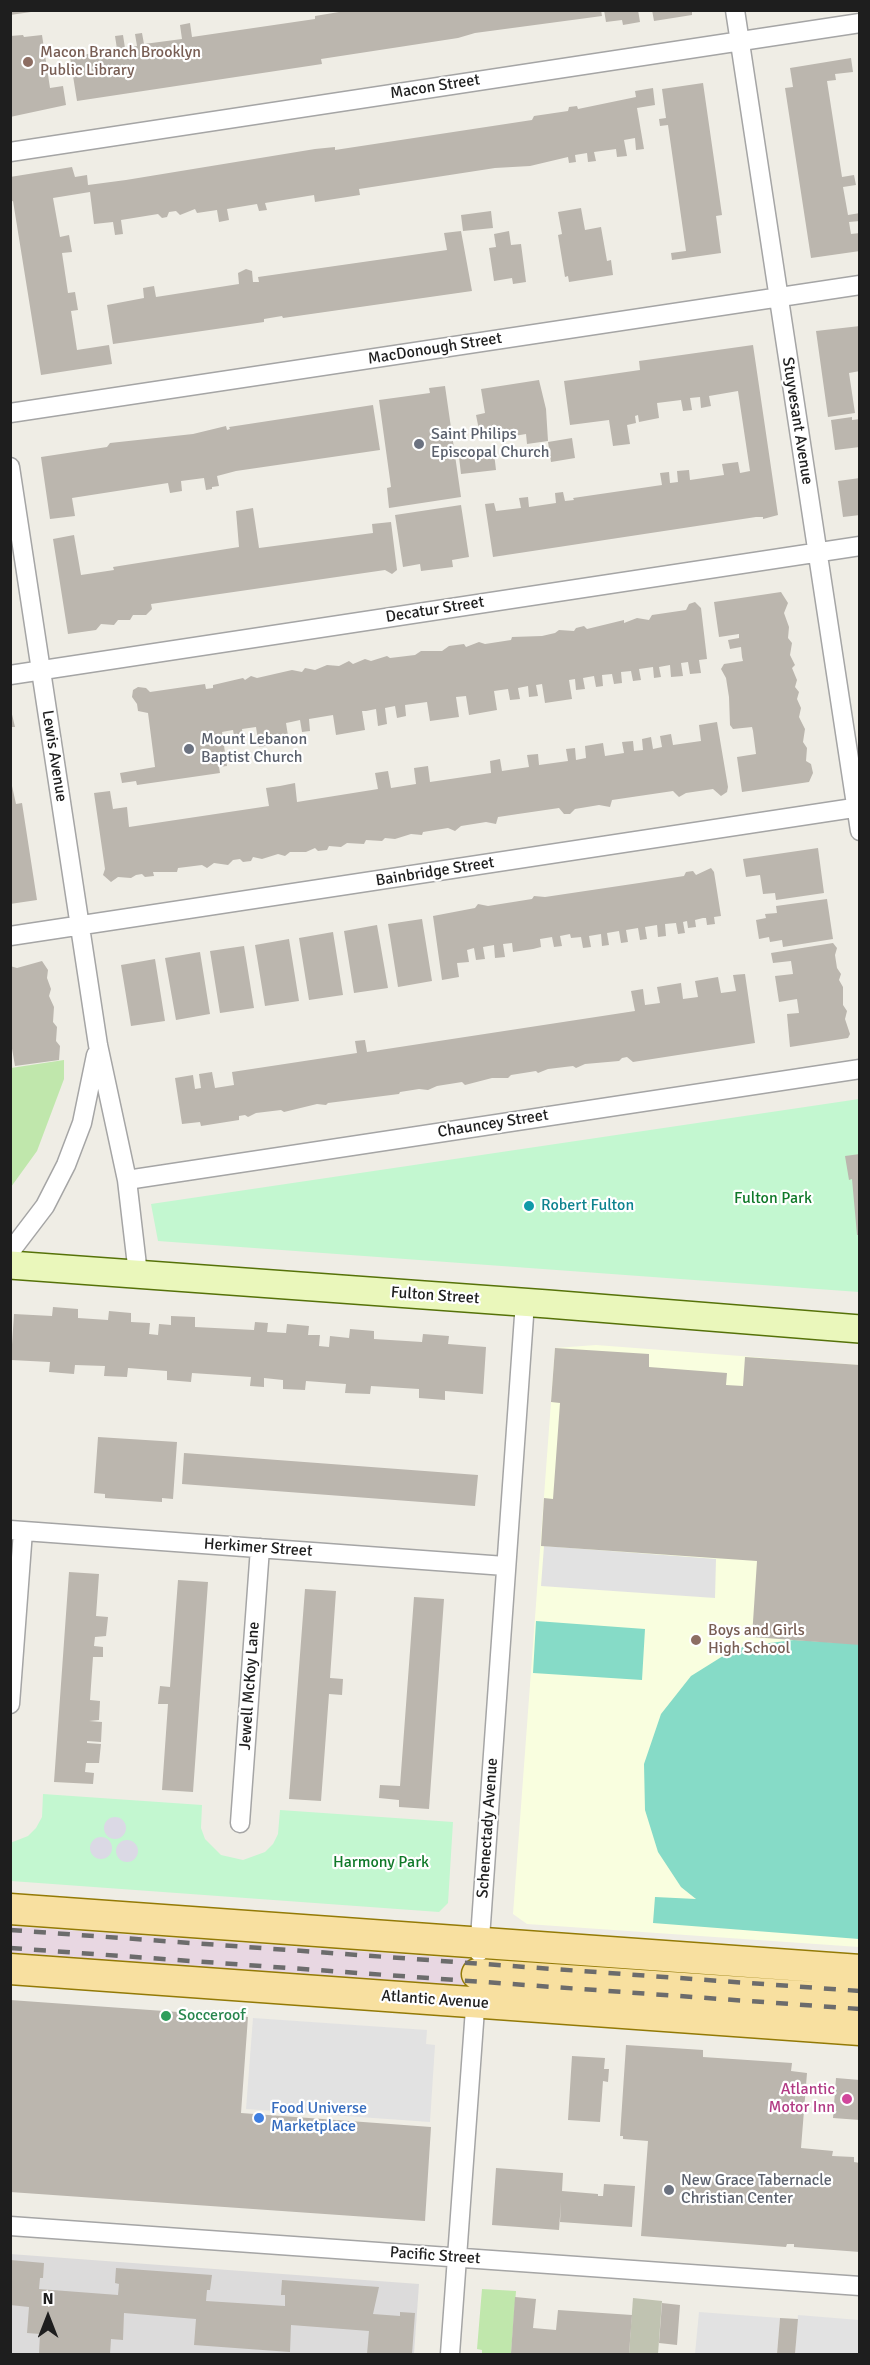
<!DOCTYPE html>
<style>
body{margin:0}
#map{position:relative;width:870px;height:2365px;overflow:hidden;background:#efede5;font-family:Signika,sans-serif}
canvas{display:block}
.frame{position:absolute;inset:0;border:12px solid #1e1e1e;pointer-events:none}
.north{position:absolute;left:18px;top:2287px;width:60px;height:60px;-webkit-text-stroke:4px #fff;paint-order:stroke;rotate:0deg;font-size:16px;font-weight:700;line-height:24px;text-align:center;color:#1e1e1e}
.north::after{content:'';display:block;margin:auto;width:21px;height:27px;background:#1e1e1e;clip-path:polygon(50% 0,100% 100%,50% 72%,0 100%)}
</style>
<div id="map">
<canvas width="870" height="2365"></canvas>
<div class="frame"></div>
<div class="north">N</div>
</div>
<script>
const g = document.querySelector('canvas').getContext('2d');
g.lineJoin = 'round';
function fill(path, color) {
  g.fillStyle = color;
  g.fill(path, 'evenodd');
}
function toPath(rows) {
  const path = new Path2D();
  for (const r of rows) {
    if (r.length === 3) {
      path.moveTo(r[0] + r[2], r[1]);
      path.arc(r[0], r[1], r[2], 0, 2 * Math.PI);
      continue;
    }
    path.moveTo(r[0], r[1]);
    for (let i = 2; i < r.length; i += 2) path.lineTo(r[i], r[i + 1]);
  }
  return path;
}
function trace(path, color, width, dash) {
  g.strokeStyle = color;
  g.lineWidth = width;
  g.lineCap = dash ? 'butt' : 'round';
  g.setLineDash(dash || []);
  g.stroke(path);
}
function drawText(font, color, halo, rows, align = 'center') {
  g.font = font + ' Signika,sans-serif';
  g.lineWidth = 4.5;
  g.setLineDash([]);
  g.textBaseline = 'middle';
  g.strokeStyle = halo;
  g.fillStyle = color;
  for (const [text, x, y, turn = 0] of rows) {
    g.save();
    g.translate(x, y);
    g.rotate((+turn || 0) * Math.PI / 180);
    g.textAlign = isNaN(turn) ? turn : align;
    if (halo) g.strokeText(text, 0, 0);
    g.fillText(text, 0, 0);
    g.restore();
  }
}
fill(toPath([
 [10,2254,419,2284,414,2354,11,2354]
]), '#dcdbdb');
fill(toPath([
 [10,1926,859,1987,859,2022,11,1962]
]), '#e8d7e2');
fill(toPath([
 [596,1345,859,1365,859,1947,527,1924,513,1914,555,1348]
]), '#f9fedf');
fill(toPath([
 [633,2298,662,2301,658,2354,629,2354]
]), '#c0c3b1');
fill(toPath([
 [64,1060,64,1079,37,1151,11,1187,11,1068],
 [482,2289,516,2291,511,2354,482,2354,482,2350,477,2349]
]), '#c0e7ac');
fill(toPath([
 [859,1099,859,1292,158,1241,151,1204],
 [43,1794,202,1805,201,1828,205,1839,221,1855,243,1860,265,1852,273,1844,278,1834,280,1810,453,1822,448,1903,439,1912,11,1881,10,1843,28,1836,36,1828,42,1817]
]), '#c3f7d0');
fill(toPath([
 [536,1621,645,1629,642,1680,533,1673],
 [794,1640,859,1644,859,1939,653,1923,655,1897,696,1899,681,1887,658,1852,645,1810,644,1764,661,1714,691,1676,723,1656,745,1646]
]), '#86dbc7');
fill(toPath([
 [544,1546,716,1559,715,1598,541,1586],
 [253,2018,427,2030,426,2044,435,2045,430,2122,246,2109],
 [699,2312,780,2318,777,2354,695,2354],
 [798,2315,859,2320,859,2354,795,2354]
]), '#e2e2e2');
fill(toPath([
 [115,1828,11],
 [101,1848,11],
 [127,1851,11]
]), '#dbd9e5');
fill(toPath([
 [10,10,31,10,31,12,10,15],
 [351,10,601,10,602,16,475,33,458,38,321,59,322,64,77,101,70,57,117,49,115,36,123,35,125,48,137,46,135,34,142,33,144,44,182,39,180,25,190,23,192,37,315,19,315,16],
 [604,10,638,10,640,22,623,25,622,20,606,22],
 [652,10,692,10,692,15,654,21],
 [23,35,24,37,42,35,50,88,63,86,66,105,10,117,10,36],
 [851,58,853,72,835,74,836,80,827,81,842,177,854,175,856,185,843,187,848,215,860,213,860,221,849,222,851,234,860,233,860,251,811,258,785,88,793,87,790,68],
 [703,83,722,215,716,216,721,253,672,260,671,253,686,251,668,125,660,126,659,119,666,118,662,89],
 [653,88,655,105,637,108,644,149,636,150,635,138,624,140,627,156,617,157,616,149,594,152,596,161,588,162,587,153,575,155,576,162,569,163,568,157,530,166,495,168,359,189,360,195,315,202,314,195,265,203,267,210,259,211,257,204,227,209,229,220,219,222,217,210,197,213,195,209,180,215,176,211,169,212,167,217,162,218,158,214,121,220,123,234,115,235,113,222,94,224,90,192,53,198,60,237,69,235,72,252,62,253,68,293,75,292,78,310,71,311,77,350,109,345,112,364,41,375,13,201,10,202,10,177,72,167,75,177,87,175,88,185,126,180,315,149,335,147,335,150,532,120,534,116,568,111,569,107,577,106,578,109,636,97,635,91],
 [581,208,585,230,601,227,607,261,611,260,613,275,569,282,568,276,565,277,558,235,562,234,558,212],
 [491,211,493,228,463,231,461,215],
 [461,231,472,291,283,318,282,316,264,319,264,322,113,344,107,305,144,298,143,288,154,286,156,297,239,284,238,273,246,269,252,271,253,282,259,282,258,277,447,250,444,233],
 [509,231,511,245,521,244,526,282,513,284,512,278,494,281,489,248,496,247,494,234],
 [860,326,860,371,849,373,855,413,828,417,816,331],
 [753,345,778,515,763,519,763,517,756,517,493,557,485,504,494,503,496,511,521,508,519,498,528,497,529,507,556,503,555,493,563,492,565,501,574,500,573,498,662,485,660,473,669,472,670,483,678,482,677,471,689,470,690,480,724,475,722,464,738,462,740,473,750,471,738,391,709,396,711,406,701,408,700,397,690,398,692,410,683,411,681,400,657,403,659,418,639,422,638,415,635,416,636,423,627,425,630,444,613,446,609,420,570,425,564,381,640,370,639,361],
 [539,380,546,409,548,441,527,444,526,434,514,436,513,431,487,435,487,429,479,430,476,415,485,413,481,389],
 [445,386,461,497,389,508,387,488,391,487,379,400,430,393,429,388],
 [373,405,380,450,236,471,217,476,219,486,212,487,212,489,206,490,204,478,181,481,182,491,170,493,168,483,72,498,75,516,50,519,41,457,107,447,110,443,193,434,226,426,227,430,230,429,229,427],
 [852,417,852,420,860,419,860,447,835,450,831,420],
 [572,438,575,458,551,462,548,442],
 [494,453,496,470,461,474,459,457],
 [860,478,860,515,843,517,838,481],
 [461,505,469,557,452,560,453,567,421,571,420,564,403,567,395,515],
 [253,508,259,548,373,533,372,524,391,522,397,570,392,574,385,570,151,604,152,609,146,615,133,615,130,620,118,620,114,625,101,624,96,630,68,634,53,539,74,535,81,575,114,570,113,567,239,547,236,511],
 [781,592,788,603,784,613,789,627,788,638,792,643,790,655,795,665,792,668,797,680,795,687,799,692,797,699,801,708,799,717,805,729,803,742,807,748,806,761,811,764,813,773,809,782,742,792,737,757,756,754,753,731,752,727,733,729,730,725,729,697,726,678,721,669,724,664,743,661,742,657,741,647,730,649,728,640,739,638,739,634,719,637,714,602],
 [695,602,701,608,707,659,699,660,701,673,690,674,688,662,681,663,683,676,671,677,670,665,659,667,661,677,654,678,653,667,639,669,641,680,633,681,631,671,621,672,622,683,614,684,612,674,602,675,603,686,596,687,594,676,583,678,585,689,576,690,575,679,569,680,572,699,545,703,542,684,536,685,538,696,529,697,528,686,518,688,520,699,510,700,508,689,494,691,497,710,469,715,466,696,456,697,459,717,430,721,427,702,405,705,406,716,397,718,395,706,385,708,387,724,378,726,376,709,366,711,362,711,365,730,336,735,333,715,309,719,310,731,302,732,300,720,291,722,286,723,289,742,259,747,256,727,242,729,244,742,235,743,233,730,222,732,227,766,219,767,220,773,137,785,136,781,122,783,120,773,155,767,148,713,138,711,137,704,132,697,133,690,138,687,146,688,150,692,205,684,206,689,213,688,213,685,243,678,245,680,251,676,257,678,292,670,302,672,305,668,315,670,327,665,339,666,349,661,353,664,365,659,371,661,387,656,390,658,415,655,421,651,442,651,449,646,464,644,466,647,479,642,485,644,511,640,512,637,542,636,555,633,559,630,574,631,576,628,584,626,587,629,624,620,624,623,637,618,649,620,652,615,686,610,689,604],
 [10,706,15,727,10,727],
 [717,722,728,787,727,792,721,796,713,789,686,793,679,797,673,791,612,800,610,807,599,805,575,809,570,814,564,814,559,808,518,814,498,817,496,824,486,822,461,826,455,831,448,828,423,832,422,835,411,834,395,839,385,838,382,841,366,840,364,844,347,843,341,847,329,846,327,850,318,851,315,848,306,852,290,852,285,856,278,854,262,859,253,857,251,861,243,862,240,859,233,860,228,865,214,863,207,868,202,865,178,868,177,872,153,872,154,876,145,877,142,874,136,875,131,878,118,877,111,882,103,875,105,869,94,793,110,791,113,809,127,807,129,827,269,806,266,788,280,786,295,783,297,802,378,789,375,773,388,771,391,788,416,784,414,768,428,766,430,782,491,773,490,761,500,759,502,771,529,767,527,755,538,754,539,765,568,761,566,749,575,748,576,760,586,758,585,746,603,743,605,756,624,753,622,742,633,741,634,751,643,750,642,739,651,737,653,749,662,747,660,736,671,734,673,745,701,741,699,725],
 [10,777,16,804,22,803,37,900,10,904],
 [818,848,824,893,776,900,775,893,763,894,760,875,746,877,743,859],
 [711,868,714,872,721,916,714,917,715,924,707,925,706,918,703,918,695,920,696,927,688,928,687,921,683,922,685,933,678,934,676,923,665,924,666,936,658,937,657,925,645,927,647,939,640,940,638,928,626,930,628,942,621,943,619,931,607,933,609,945,602,946,601,934,589,936,591,947,583,948,581,937,571,938,570,934,560,936,562,946,554,947,552,937,540,939,541,947,533,949,513,952,512,943,503,944,505,957,495,958,494,945,483,947,485,959,476,960,474,948,467,950,469,962,457,963,459,977,442,980,433,916,475,908,478,904,488,906,532,899,534,896,545,897,639,883,684,876,686,872,693,871,696,875],
 [827,899,833,939,783,947,782,940,770,942,769,937,759,939,756,920,766,918,765,914,777,913,776,906],
 [422,919,432,981,398,987,388,924],
 [377,925,388,988,354,993,344,931],
 [333,932,343,995,309,1000,299,938],
 [289,939,299,1001,265,1006,255,945],
 [833,943,837,948,835,955,837,968,841,974,839,980,843,987,843,1005,847,1011,845,1019,850,1034,848,1038,790,1047,787,1014,799,1013,797,999,779,1002,775,976,793,974,791,961,773,963,771,953],
 [244,946,254,1008,220,1013,210,951],
 [200,952,210,1014,176,1020,165,958],
 [155,959,165,1021,131,1026,121,965],
 [42,961,48,970,47,978,51,989,49,996,54,1007,53,1022,57,1027,56,1041,60,1046,59,1060,15,1066,10,1037,10,966,17,968],
 [745,974,755,1043,633,1062,627,1057,622,1058,619,1061,585,1064,576,1068,573,1066,548,1069,538,1073,536,1071,511,1075,508,1078,492,1078,465,1085,462,1082,437,1086,428,1090,419,1089,400,1092,399,1094,328,1103,326,1105,317,1104,284,1112,281,1110,256,1113,248,1117,245,1115,239,1116,239,1120,201,1126,200,1122,182,1124,175,1078,193,1075,195,1089,201,1088,199,1074,212,1072,215,1088,234,1085,232,1072,357,1053,355,1041,365,1040,367,1052,635,1011,631,991,643,989,645,1005,660,1003,657,987,681,983,683,999,698,997,695,981,718,977,721,993,736,991,733,975],
 [860,1154,860,1235,857,1235,852,1179,849,1180,845,1156],
 [53,1307,78,1309,78,1318,108,1320,109,1311,131,1313,131,1322,150,1323,149,1334,158,1335,159,1324,171,1325,171,1316,195,1317,195,1327,254,1330,255,1322,268,1323,267,1332,286,1333,287,1324,309,1326,308,1335,320,1335,319,1346,329,1347,330,1336,349,1338,350,1329,374,1331,374,1339,422,1342,423,1334,449,1336,448,1344,486,1347,483,1394,445,1391,445,1400,419,1398,419,1389,371,1386,370,1394,345,1393,346,1384,306,1381,305,1390,283,1389,283,1380,264,1378,264,1387,250,1386,251,1377,192,1373,191,1382,167,1380,167,1371,128,1368,127,1377,104,1376,105,1366,75,1365,74,1374,49,1372,50,1362,11,1360,14,1314,52,1316],
 [555,1348,649,1354,649,1367,727,1373,726,1385,743,1386,745,1357,860,1365,860,1645,752,1637,757,1561,541,1546,544,1498,553,1499,560,1403,551,1402],
 [98,1437,177,1442,173,1499,162,1498,162,1502,105,1498,105,1494,94,1493],
 [184,1453,478,1475,475,1506,182,1484],
 [69,1572,99,1574,96,1616,108,1617,106,1636,95,1637,94,1646,103,1647,103,1657,93,1657,90,1700,100,1701,99,1720,89,1721,102,1722,101,1742,87,1741,87,1743,101,1744,99,1763,86,1763,85,1772,94,1773,93,1784,54,1782],
 [178,1580,208,1582,193,1792,162,1790,168,1704,158,1704,160,1686,170,1687],
 [305,1589,336,1591,330,1678,343,1679,342,1695,329,1694,321,1801,289,1799],
 [414,1597,444,1599,429,1809,399,1807,399,1800,379,1798,380,1785,400,1786],
 [10,2000,248,2017,241,2113,431,2127,425,2221,10,2192],
 [626,2045,703,2050,703,2057,792,2063,791,2071,807,2073,801,2148,833,2151,832,2156,854,2157,854,2162,860,2163,860,2252,794,2247,794,2244,787,2244,786,2247,641,2236,648,2141,623,2139,623,2136,620,2136],
 [572,2056,605,2058,604,2069,609,2069,608,2082,603,2081,600,2122,568,2120],
 [836,2078,860,2080,860,2120,833,2118],
 [496,2168,563,2173,562,2191,598,2194,598,2196,603,2196,604,2184,635,2186,632,2227,560,2222,561,2202,559,2230,492,2225],
 [10,2260,44,2263,43,2278,40,2278,39,2289,118,2295,119,2284,115,2283,116,2268,212,2275,210,2290,207,2290,206,2301,285,2306,285,2295,281,2295,282,2280,379,2287,373,2314,400,2316,400,2312,415,2313,412,2354,367,2354,369,2331,291,2325,290,2352,194,2345,196,2319,124,2313,123,2340,111,2339,110,2354,39,2354,40,2334,27,2333,29,2307,10,2305],
 [515,2297,536,2299,533,2328,556,2330,558,2310,632,2315,629,2354,511,2353],
 [662,2303,680,2305,677,2345,659,2343],
 [780,2318,798,2319,795,2354,777,2354]
]), '#bbb6ae');
const minor = toPath([
 [735,10,860,831],
 [10,152,860,23],
 [10,413,860,285],
 [10,467,98,1045,127,1180,138,1274],
 [10,675,860,546],
 [10,936,860,807],
 [127,1180,860,1069],
 [10,1252,45,1206,66,1165,82,1123,96,1055],
 [10,1530,505,1566],
 [10,1704,23,1531],
 [240,1823,260,1548],
 [479,1952,525,1302],
 [10,2226,860,2286],
 [450,2354,476,1995]
]);
const secondary = toPath([
 [10,1265,548,1304,860,1329]
]);
const primary = toPath([
 [10,1909,860,1970],
 [10,1969,860,2030],
 [477,1974,860,2000]
]);
trace(minor, '#a5a5a5', 21);
trace(secondary, '#567209', 30);
trace(primary, '#937a06', 33);
trace(minor, '#fff', 18);
trace(secondary, '#eaf7bb', 27);
trace(primary, '#f8e0a0', 30);
trace(toPath([
 [10,1930,860,1991],
 [10,1948,860,2009]
]), '#6c6c6c', 4.5, [12, 12]);
for (const [x, y, r, color] of [
 [28,62,6,"#8d6e63"],
 [419,444,6,"#6b7280"],
 [189,749,6,"#6b7280"],
 [529,1206,6,"#0f9aa8"],
 [696,1640,6,"#8d6e63"],
 [166,2016,6,"#2e9e5b"],
 [847,2099,6,"#d1479c"],
 [259,2118,6,"#3f7fe0"],
 [669,2190,6,"#6b7280"]
]) {
  const dot = new Path2D();
  dot.arc(x, y, r, 0, 2 * Math.PI);
  g.fillStyle = color;
  g.fill(dot);
  trace(dot, '#fff', 2);
}
drawText('16px', '#785e54', '#fff', [
 ["Macon Branch Brooklyn",40,53],
 ["Public Library",40,71],
 ["Boys and Girls",708,1631],
 ["High School",708,1649]
], 'left');
drawText('16px', '#1e1e1e', '#fff', [
 ["Macon Street",435,87,-9],
 ["MacDonough Street",435,349,-9],
 ["Stuyvesant Avenue",797,421,81],
 ["Decatur Street",435,610,-9],
 ["Lewis Avenue",54,756,81],
 ["Bainbridge Street",435,872,-9],
 ["Chauncey Street",493,1124,-9],
 ["Fulton Street",435,1296,4],
 ["Herkimer Street",258,1548,4],
 ["Jewell McKoy Lane",250,1686,-86],
 ["Schenectady Avenue",488,1828,-86],
 ["Atlantic Avenue",435,2000,4],
 ["Pacific Street",435,2256,4]
]);
drawText('16px', '#5b616d', '#fff', [
 ["Saint Philips",431,435],
 ["Episcopal Church",431,453],
 ["Mount Lebanon",201,740],
 ["Baptist Church",201,758],
 ["New Grace Tabernacle",681,2181],
 ["Christian Center",681,2199]
], 'left');
drawText('16px', '#107929', '#fff', [
 ["Fulton Park",773,1199],
 ["Harmony Park",381,1863]
]);
drawText('16px', '#0d838f', '#fff', [
 ["Robert Fulton",541,1206]
], 'left');
drawText('16px', '#27864d', '#fff', [
 ["Socceroof",178,2016]
], 'left');
drawText('16px', '#b23c85', '#fff', [
 ["Atlantic",835,2090],
 ["Motor Inn",835,2108]
], 'right');
drawText('16px', '#366cbe', '#fff', [
 ["Food Universe",271,2109],
 ["Marketplace",271,2127]
], 'left');
</script>
